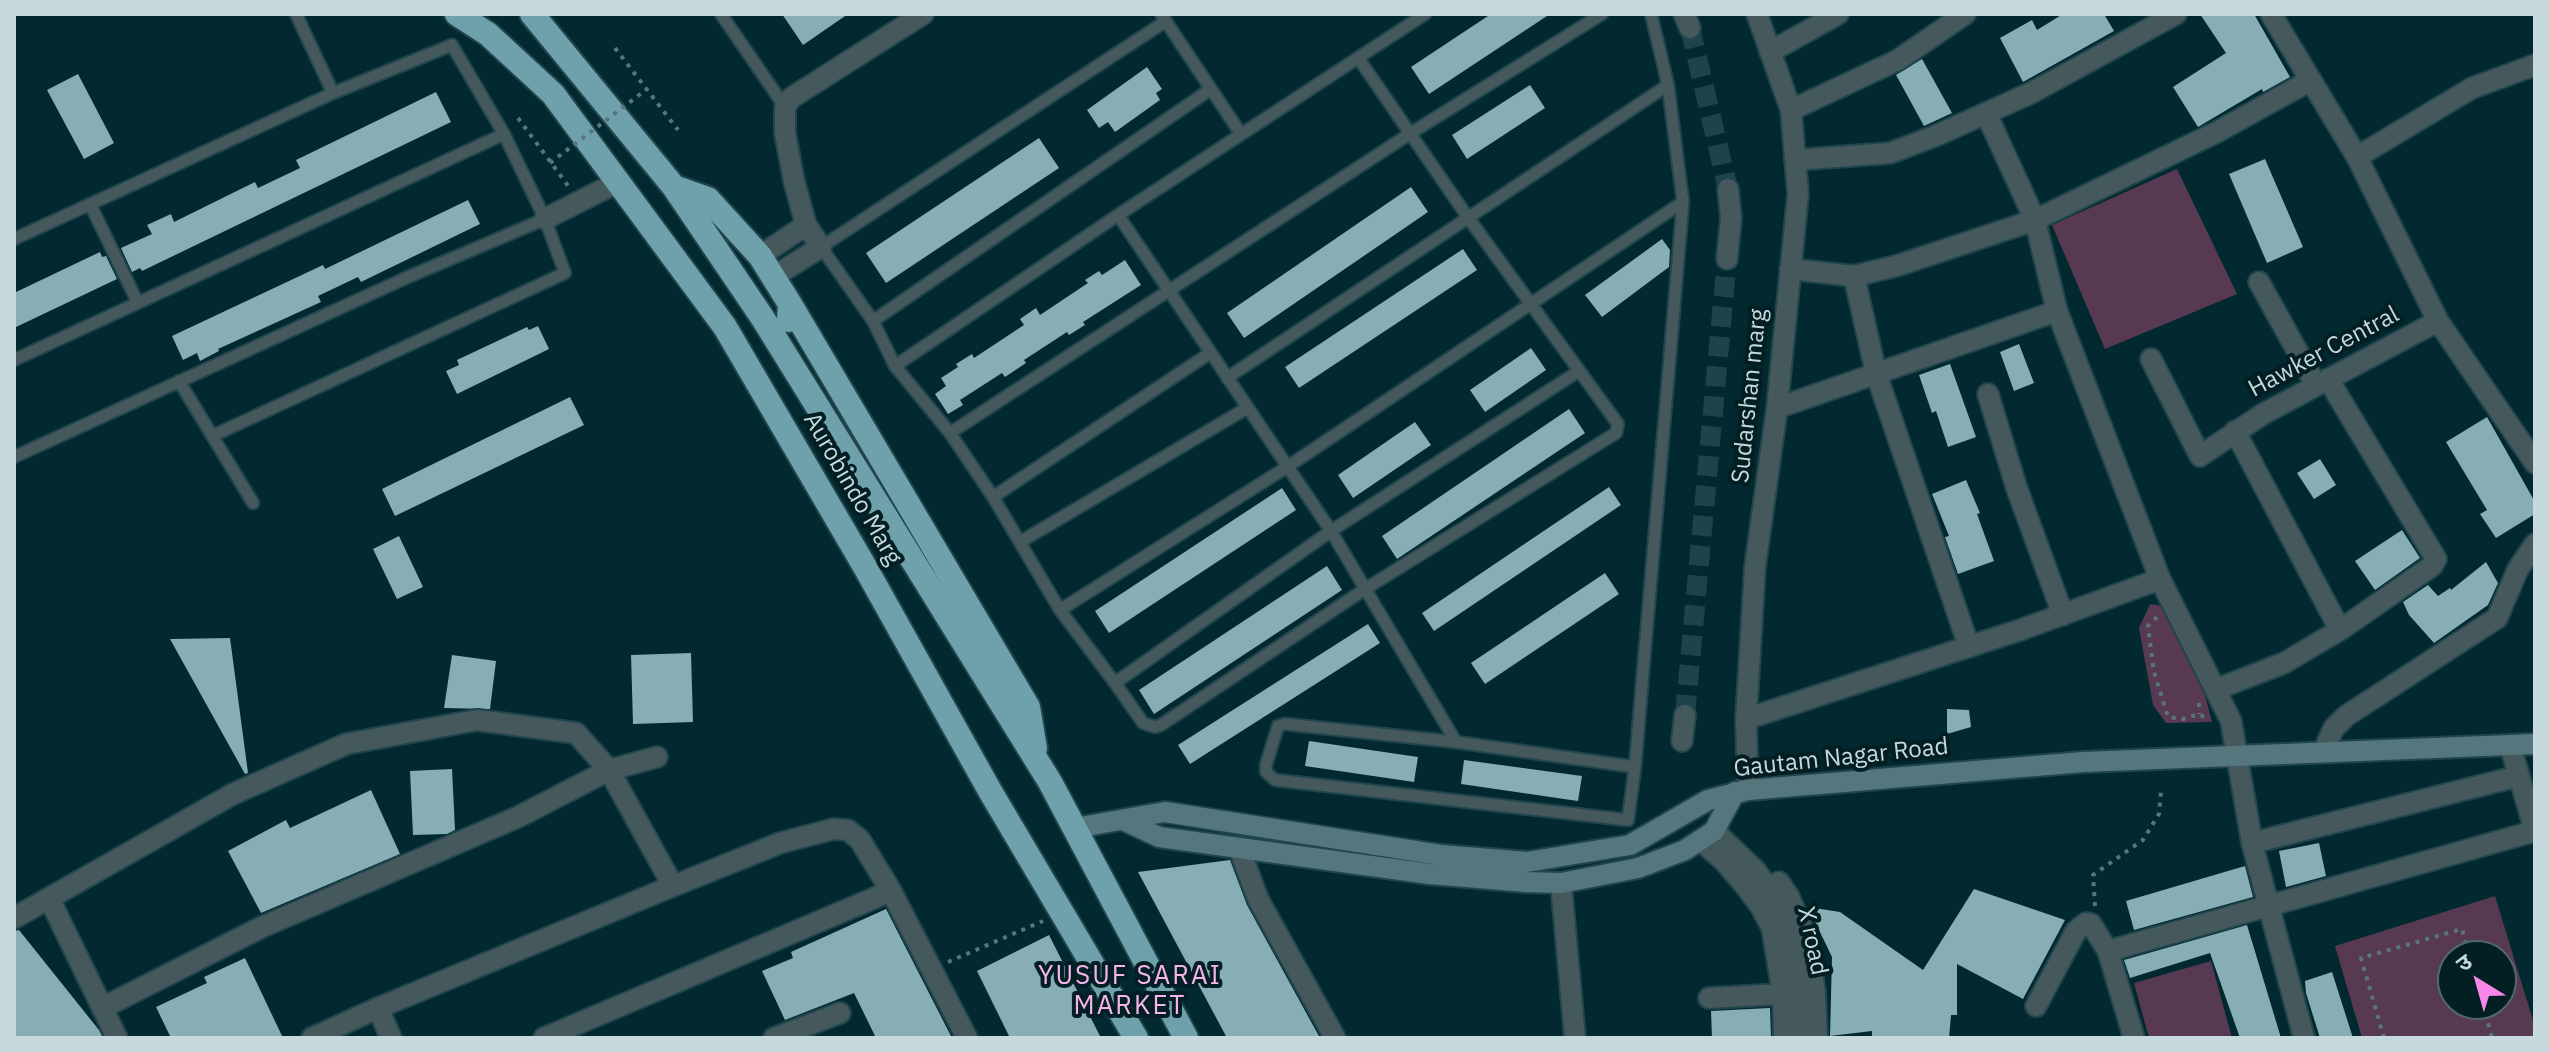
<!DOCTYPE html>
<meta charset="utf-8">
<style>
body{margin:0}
#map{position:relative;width:2549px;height:1052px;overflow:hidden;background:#022930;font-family:"IBM Plex Sans","Noto Sans Devanagari",sans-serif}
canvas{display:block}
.frame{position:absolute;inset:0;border:16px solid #c6d9dd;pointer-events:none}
.north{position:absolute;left:2437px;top:940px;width:80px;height:80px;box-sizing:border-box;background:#031f24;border:2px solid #51696e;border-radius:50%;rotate:323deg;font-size:22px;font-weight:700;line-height:32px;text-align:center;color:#c6d9dd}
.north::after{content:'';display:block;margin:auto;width:28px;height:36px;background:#f987e9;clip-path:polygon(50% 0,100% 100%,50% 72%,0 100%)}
</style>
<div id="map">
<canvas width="2549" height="1052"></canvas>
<div class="frame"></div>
<div class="north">उ</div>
</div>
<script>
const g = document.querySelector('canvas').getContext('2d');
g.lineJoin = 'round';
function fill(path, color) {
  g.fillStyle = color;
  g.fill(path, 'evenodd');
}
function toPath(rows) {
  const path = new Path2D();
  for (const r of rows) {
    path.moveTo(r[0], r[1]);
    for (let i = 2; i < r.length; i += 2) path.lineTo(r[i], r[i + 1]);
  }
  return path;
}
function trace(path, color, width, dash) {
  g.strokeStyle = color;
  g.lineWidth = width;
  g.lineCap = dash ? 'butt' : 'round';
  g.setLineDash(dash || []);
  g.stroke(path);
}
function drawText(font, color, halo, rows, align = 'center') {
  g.font = font + ' "IBM Plex Sans",sans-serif';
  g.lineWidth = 8;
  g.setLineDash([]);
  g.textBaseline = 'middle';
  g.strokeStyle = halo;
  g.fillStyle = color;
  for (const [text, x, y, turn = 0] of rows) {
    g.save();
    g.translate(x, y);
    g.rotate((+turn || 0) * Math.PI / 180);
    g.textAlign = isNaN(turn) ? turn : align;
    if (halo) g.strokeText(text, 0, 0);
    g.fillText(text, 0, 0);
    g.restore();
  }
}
fill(toPath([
 [2177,169,2237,294,2105,349,2052,225],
 [2150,604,2182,609,2212,722,2166,723,2153,705,2139,628],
 [2495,896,2535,1027,2535,1038,2362,1038,2335,946],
 [2453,956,2501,956,2501,1004,2453,1004],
 [2211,961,2232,1038,2149,1038,2134,983]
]), '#573a52');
fill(toPath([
 [782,14,848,14,803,45],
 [1491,14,1550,14,1429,94,1411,67],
 [2063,14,2104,14,2114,31,2023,82,2000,38,2032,20,2037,30],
 [2200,14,2254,14,2290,77,2263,92,2262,89,2198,127,2173,87,2226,53],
 [1922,59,1952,113,1924,126,1896,75],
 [1147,67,1162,89,1156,93,1160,100,1115,132,1108,122,1099,128,1087,110],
 [78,74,114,143,84,159,47,90],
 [1530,85,1545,108,1467,159,1452,135],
 [436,92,451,122,142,271,140,268,132,272,121,248,152,234,147,225,171,214,174,222,255,182,258,188,300,168,296,160],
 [1039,138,1059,168,886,283,866,253],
 [2265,159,2303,247,2267,263,2229,174],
 [1411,187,1428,212,1244,338,1227,313],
 [468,200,480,224,361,282,358,277,318,296,321,302,218,349,219,351,200,361,197,353,183,360,172,336,323,265,325,269],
 [1662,239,1670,250,1669,267,1602,317,1585,295],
 [1463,249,1477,270,1299,388,1285,367],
 [100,252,102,257,106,256,117,279,14,328,14,293],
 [1125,260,1141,285,1083,322,1085,325,1069,335,1067,332,1024,360,1026,363,1005,377,1002,373,960,400,963,405,948,414,935,394,946,386,941,378,958,367,956,364,972,354,974,358,1024,325,1020,319,1036,308,1040,315,1088,283,1085,280,1099,271,1102,275],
 [538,326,549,349,457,394,446,371,459,365,457,360,527,327,529,330],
 [2019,344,2034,383,2014,391,2000,352],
 [1531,348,1546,370,1485,412,1470,390],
 [1950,364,1976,437,1948,447,1936,411,1932,413,1919,375],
 [570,397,584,425,395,516,382,489],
 [1569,409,1585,433,1397,559,1382,536],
 [2487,417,2535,502,2535,514,2496,538,2480,514,2487,510,2446,442],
 [1415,422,1431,445,1353,498,1338,475],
 [2320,459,2336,485,2314,499,2297,473],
 [1966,480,1980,513,1977,514,1994,561,1958,574,1945,537,1949,536,1932,494],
 [1609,487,1621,505,1434,631,1422,613],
 [1282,488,1296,510,1109,633,1095,611],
 [2402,530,2420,558,2375,590,2355,561],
 [399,536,423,587,397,599,373,549],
 [2486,562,2498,583,2488,605,2434,643,2409,615,2403,602,2428,585,2438,596,2450,588,2451,590],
 [1327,566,1342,590,1154,714,1139,690],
 [1605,573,1619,594,1485,684,1471,663],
 [1368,624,1380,643,1190,764,1178,745],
 [230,638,248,773,245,774,170,639],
 [691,653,693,722,633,724,631,655],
 [452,655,496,661,490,709,444,708],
 [1947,709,1969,710,1971,727,1947,734],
 [1309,741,1418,757,1414,782,1305,766],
 [1464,760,1582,776,1578,801,1461,784],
 [452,769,455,830,447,834,413,835,410,771],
 [371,790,400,854,261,913,228,851,286,820,290,828],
 [2319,843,2326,876,2286,887,2279,851],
 [1230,860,1247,905,1320,1038,1227,1038,1138,872],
 [2245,866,2253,897,2134,930,2126,901],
 [1974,889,2065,920,2023,999,1957,964,1957,1015,1951,1015,1949,1038,1872,1038,1872,1031,1830,1036,1832,957,1808,907,1840,912,1923,970],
 [886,909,952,1038,876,1038,854,993,785,1020,762,971,793,958,791,952],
 [2247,925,2281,1038,2240,1038,2210,953,2130,978,2124,960],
 [19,930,99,1030,103,1038,14,1038,14,931],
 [1049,935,1101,1038,1010,1038,977,971],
 [245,958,283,1038,171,1038,156,1007,207,983,204,977],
 [2332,972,2353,1038,2320,1038,2306,993,2305,981],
 [1770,1008,1771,1038,1712,1038,1711,1011]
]), '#87adb5');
trace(toPath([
 [1690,28,1728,189],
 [1685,715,1727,259]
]), '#1f434a', 20, [20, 10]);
const lane = toPath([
 [296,14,333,93],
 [721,14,785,107],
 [1161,14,1241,134],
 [1166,21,821,247,873,321,895,366,950,433,993,497,1060,610,1115,683,1331,531,1579,371],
 [90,204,138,303],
 [1118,215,1331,531,1456,742],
 [14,239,333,93,452,45,504,134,545,219,408,277,14,457],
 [873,321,1211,89],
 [14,360,504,134],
 [895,366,1118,215,1425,14],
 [1227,378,1668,85],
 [179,381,253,503],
 [950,433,1411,133,1602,14],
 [212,436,565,273,545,219],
 [993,497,1210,353],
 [1020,542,1247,408],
 [1060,610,1287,467,1683,202],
 [1115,683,1143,723,1155,727,1161,725,1365,589,1616,433,1618,424,1467,216,1359,59],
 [1635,767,1456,742,1285,724,1278,726,1266,765,1266,772,1275,780,1628,820,1635,767,1683,202,1668,85,1651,14]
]);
const street = toPath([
 [1684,14,1690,28],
 [2271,14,2357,157,2438,321,2535,463],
 [1770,52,1838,14],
 [1791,110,1898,60,1965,14],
 [1986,113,2035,220,2057,311,2160,579],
 [2357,157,2472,88,2535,65],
 [1795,160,1890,153,1935,136,2031,93,2176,14],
 [545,219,618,182],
 [760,256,806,225],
 [1727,259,1731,218,1728,189],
 [1790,269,1854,276,1876,373,1969,647],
 [1854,276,1896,266,2035,220,2217,132,2311,80],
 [773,277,821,247,806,225,794,181,785,133,785,107,791,98,923,14],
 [2259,282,2316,385],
 [2151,359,2200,456,2263,414,2438,321],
 [1988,394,2017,489,2063,615],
 [1777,408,2057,311],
 [2235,431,2340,630],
 [2217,689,2284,663,2340,630,2432,566,2436,559,2328,379],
 [1746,719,2020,630,2160,579,2231,721,2252,843,2304,1038],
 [1682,741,1685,715],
 [2510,745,2535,831],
 [2323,752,2334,728,2346,716,2497,618,2518,569,2535,544],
 [1748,790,1746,719,1755,567,1777,408,1798,194,1791,110,1757,14],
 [1714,831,1756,871,1778,902,1792,956,1799,1038],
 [1700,840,1725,862,1747,888,1761,907,1772,928,1783,994,1784,1038],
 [2252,843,2519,776],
 [1239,848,1258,899,1335,1038],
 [1779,882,1789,897,1807,939,1815,992,1817,1038],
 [1561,883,1575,1038],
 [49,898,117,1038],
 [14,918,233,794,346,744,477,720,576,733,609,770,673,886],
 [2108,951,2535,831],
 [1709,998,1783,994],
 [2036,1006,2076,931,2086,923,2091,924,2108,951,2134,1038],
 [102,1008,262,927,518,817,609,770,657,757],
 [378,1008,391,1038],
 [312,1038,378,1008,673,886,780,843,833,829,848,830,860,840,891,891,967,1038],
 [544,1038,891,891],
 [774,1038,840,1013]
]);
const secondary = toPath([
 [1123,820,1159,837,1430,874,1526,882,1561,883,1638,868,1685,850,1714,831,1735,792],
 [1075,828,1165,812,1441,855,1527,862,1630,845,1708,800,1748,790,2083,762,2535,744]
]);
const highway = toPath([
 [457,14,488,34,553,94,725,327,865,567,990,791,1136,1038],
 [532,14,674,187,762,317,1050,782,1186,1038],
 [674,187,708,199,760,256,790,304,789,320],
 [790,304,1028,707,1035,748]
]);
trace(lane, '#21454c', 15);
trace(street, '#21454c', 24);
trace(secondary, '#21454c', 24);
trace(highway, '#21454c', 28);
trace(toPath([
 [615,48,678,130],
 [518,118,569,187],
 [2157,617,2148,626,2154,672,2168,717,2183,719,2199,714,2207,719],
 [2199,703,2199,714],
 [2095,906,2093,875,2143,840,2159,814,2161,791],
 [948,962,1043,921],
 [2483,1004,2492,1038],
 [2384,1038,2361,958,2462,929,2469,956]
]), '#58767c', 4, [4, 6]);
trace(lane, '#45595d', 11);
trace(street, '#45595d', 20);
trace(secondary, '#56767d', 20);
trace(highway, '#6fa1ac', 24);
trace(toPath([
 [550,163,647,89]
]), '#58767c', 4, [4, 6]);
drawText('24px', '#c6d9dd', '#031f24', [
 ["Hawker Central",2324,352,-28],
 ["Sudarshan marg",1750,396,-84],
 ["Aurobindo Marg",852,489,60],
 ["Gautam Nagar Road",1841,758,-6],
 ["X road",1812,941,78]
]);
g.letterSpacing = '2px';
drawText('26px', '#f4b4e9', '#031f24', [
 ["YUSUF SARAI",1130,976],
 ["MARKET",1130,1006]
]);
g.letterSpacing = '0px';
</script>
